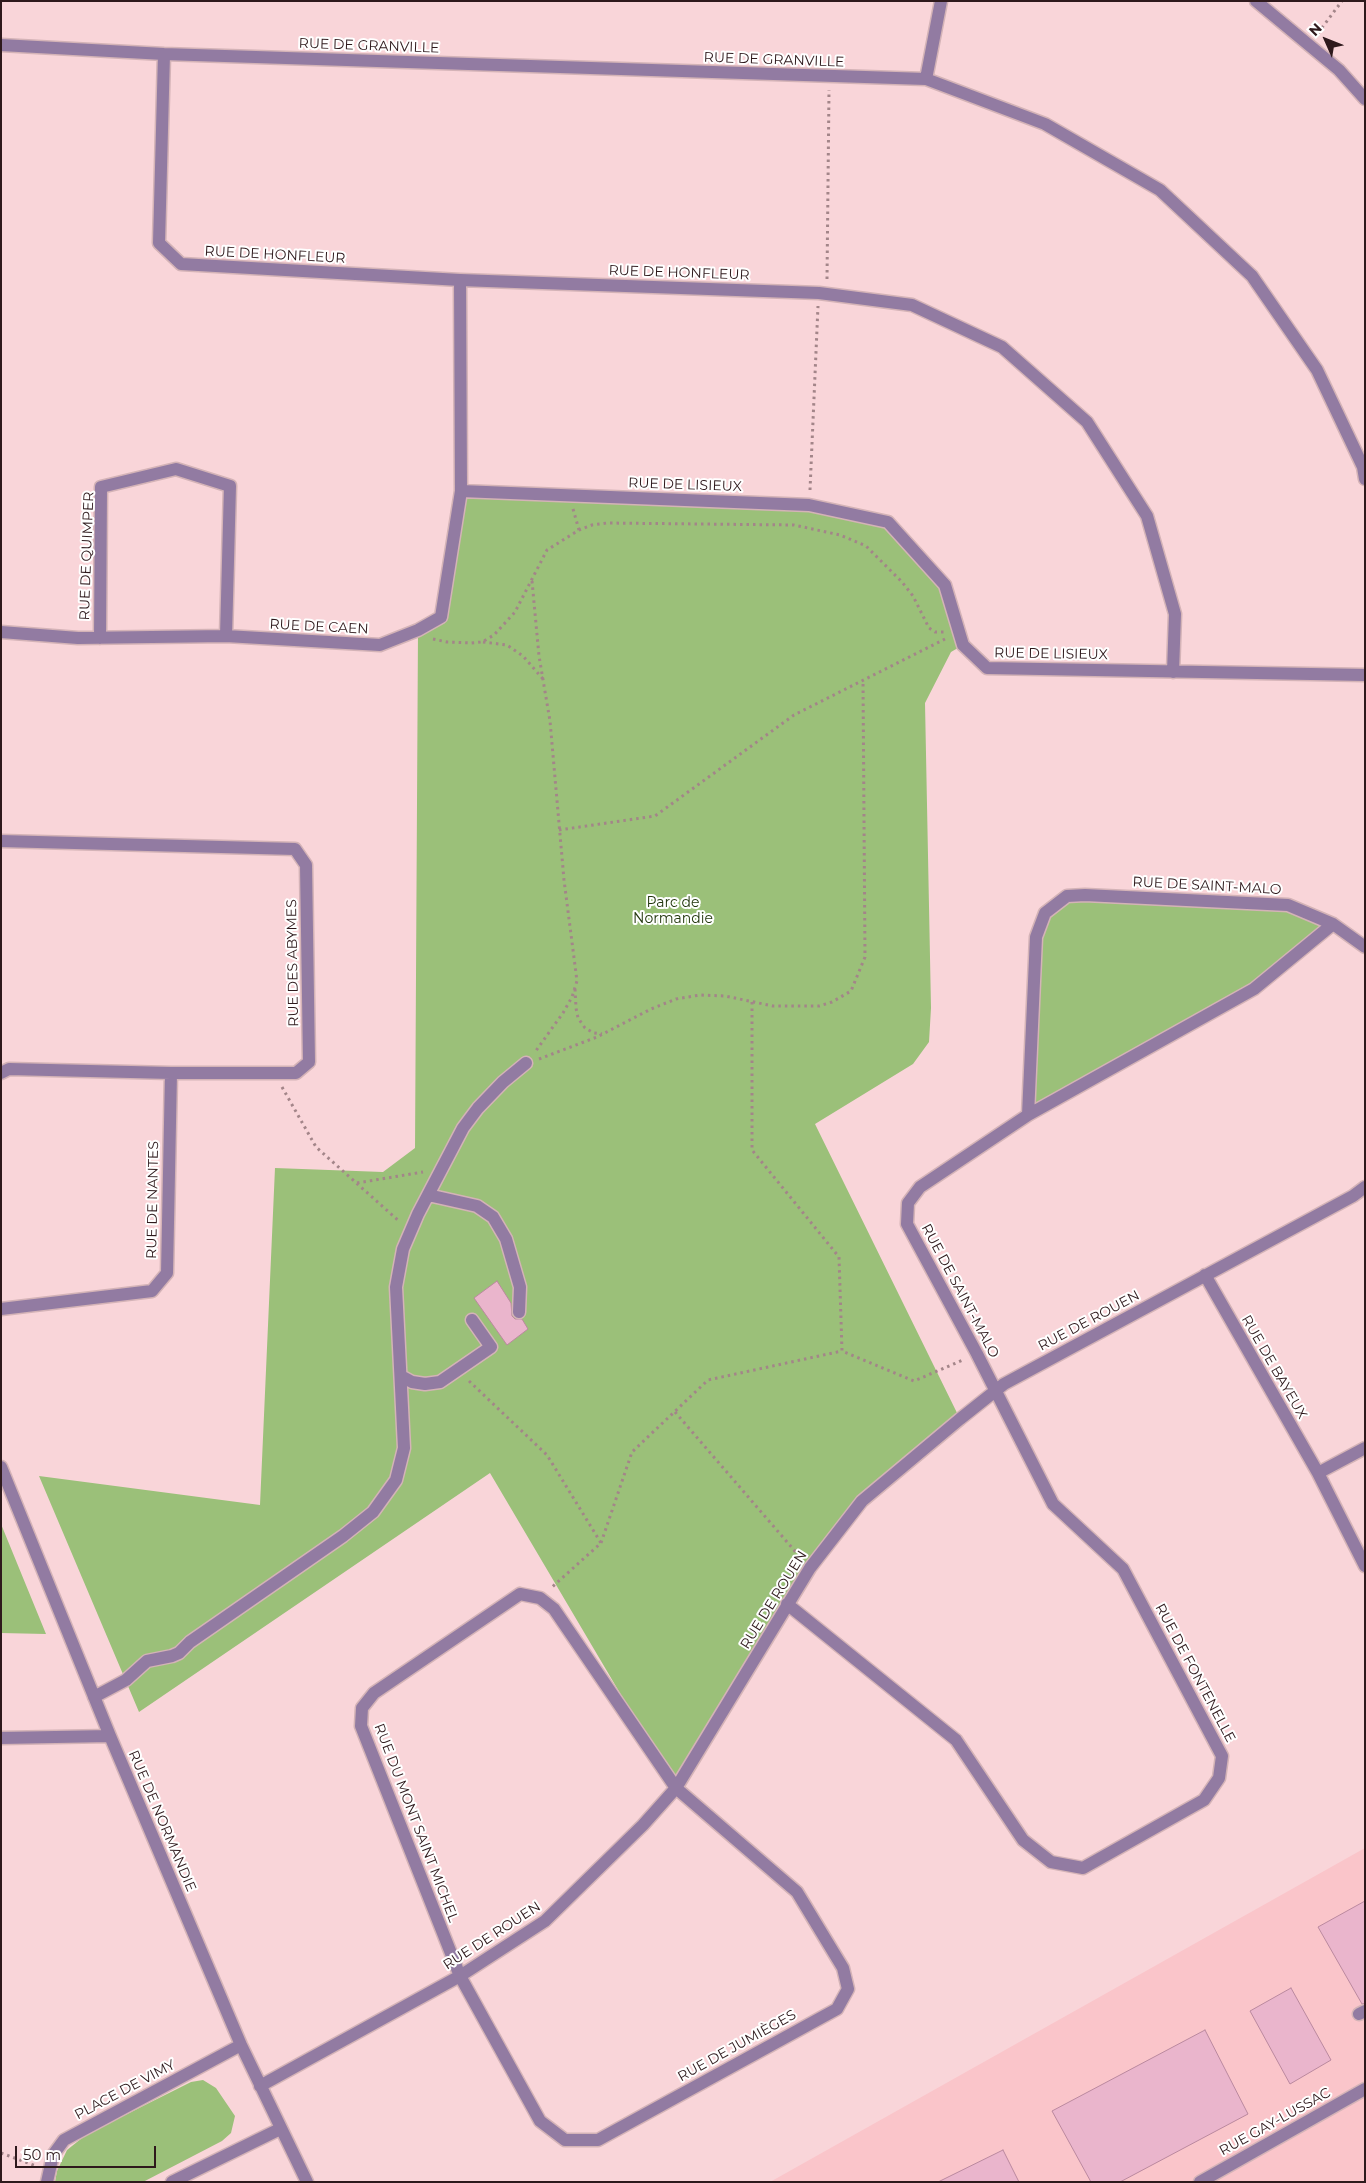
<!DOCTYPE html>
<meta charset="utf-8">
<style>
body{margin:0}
#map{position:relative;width:1366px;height:2183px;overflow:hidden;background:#f9d5d9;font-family:Montserrat,sans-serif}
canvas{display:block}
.frame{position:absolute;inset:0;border:2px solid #2e191c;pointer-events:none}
.north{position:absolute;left:1301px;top:15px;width:50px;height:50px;-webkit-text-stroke:4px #fff;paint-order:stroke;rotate:314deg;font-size:14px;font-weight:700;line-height:20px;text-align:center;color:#2e191c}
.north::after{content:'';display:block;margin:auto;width:18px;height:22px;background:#2e191c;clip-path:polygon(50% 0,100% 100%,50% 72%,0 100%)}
.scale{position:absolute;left:15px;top:2146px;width:141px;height:22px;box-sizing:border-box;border:2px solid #2e191c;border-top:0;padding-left:6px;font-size:15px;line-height:18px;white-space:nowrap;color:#2e191c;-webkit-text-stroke:4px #fff;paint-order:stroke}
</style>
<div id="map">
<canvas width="1366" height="2183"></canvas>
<div class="frame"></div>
<div class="north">N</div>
<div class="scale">50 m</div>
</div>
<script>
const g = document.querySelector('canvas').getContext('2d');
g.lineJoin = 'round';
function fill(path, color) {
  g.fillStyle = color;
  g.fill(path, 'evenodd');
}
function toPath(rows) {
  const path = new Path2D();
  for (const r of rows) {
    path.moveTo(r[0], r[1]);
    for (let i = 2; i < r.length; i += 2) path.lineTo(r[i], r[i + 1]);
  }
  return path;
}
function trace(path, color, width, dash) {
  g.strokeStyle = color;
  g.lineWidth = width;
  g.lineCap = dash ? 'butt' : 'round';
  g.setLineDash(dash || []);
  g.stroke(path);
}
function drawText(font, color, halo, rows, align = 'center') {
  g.font = font + ' Montserrat,sans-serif';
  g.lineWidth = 4;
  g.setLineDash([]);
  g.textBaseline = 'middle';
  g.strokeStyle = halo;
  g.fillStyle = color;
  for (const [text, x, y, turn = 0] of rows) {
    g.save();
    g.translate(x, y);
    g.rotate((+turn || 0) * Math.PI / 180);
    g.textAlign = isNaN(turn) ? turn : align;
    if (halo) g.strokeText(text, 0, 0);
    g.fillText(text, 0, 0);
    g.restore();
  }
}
fill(toPath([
 [1365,1848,1365,2182,770,2182]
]), '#fac5ca');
fill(toPath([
 [461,491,809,505,888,522,945,585,963,645,951,652,925,703,931,1008,929,1042,913,1064,815,1124,960,1419,862,1501,810,1568,676,1788,490,1473,139,1712,39,1476,260,1505,275,1168,383,1172,415,1148,418,630,441,617],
 [1067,896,1288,905,1333,924,1254,989,1028,1115,1036,937,1045,913],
 [1,1524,46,1634,1,1633],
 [203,2080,216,2088,235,2116,231,2133,222,2141,143,2182,55,2182,57,2171,67,2150,87,2134,191,2082]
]), '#9bc079');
const building = toPath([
 [497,1281,511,1303,512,1316,515,1319,522,1319,528,1329,507,1345,474,1298,497,1281],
 [1365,1901,1365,2003,1362,2004,1318,1927,1365,1901],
 [1291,1988,1331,2060,1290,2084,1250,2011,1291,1988],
 [1205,2030,1248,2114,1120,2182,1091,2182,1052,2111,1205,2030],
 [1003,2150,1019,2182,938,2182,1003,2150]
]);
fill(building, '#eab5cc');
trace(building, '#bb899f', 1);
const minor = toPath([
 [1256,1,1339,70,1365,99],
 [1,45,164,54,926,79,1045,124,1160,190,1252,276,1317,370,1363,467,1365,479],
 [164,54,159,243,181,264,460,280,819,293,912,305,1002,347,1087,422,1147,516,1175,614,1173,672],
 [926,79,941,1],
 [461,491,809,505,888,522,945,585,963,645,987,668,1365,675],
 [1,632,78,638,226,636,380,645,418,630,441,617,461,491,460,280],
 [100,638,101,487,176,469,230,486,226,636],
 [1,841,295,849,306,865,309,1062,296,1073,171,1073,9,1069,1,1073],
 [1028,1115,1036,937,1045,913,1067,896,1085,895,1288,905,1333,924,1365,947],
 [428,1195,477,1206,493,1217,506,1239,520,1287,519,1312],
 [1205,1275,1318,1473,1365,1566],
 [1,1309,152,1291,167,1273,171,1073],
 [401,1376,412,1382,425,1384,440,1382,491,1347,472,1320],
 [1,1467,110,1736,241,2045,307,2182],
 [1318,1473,1365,1448],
 [520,1594,540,1598,554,1609,676,1788,797,1892,843,1968,848,1989,837,2009,598,2140,565,2140,540,2121,460,1976,361,1726,362,1708,374,1693,520,1594],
 [787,1604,956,1740,1023,1840,1051,1862,1083,1868,1204,1800,1219,1778,1222,1756,1123,1569,1053,1504,977,1354,907,1224,908,1203,920,1187,1028,1115,1254,989,1333,924],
 [94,1697,126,1680,147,1661,172,1656,179,1653,190,1642,343,1536,373,1512,396,1480,404,1448,396,1287,403,1249,418,1214,463,1128,478,1108,503,1082,526,1063],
 [1,1738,110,1736],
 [1359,2014,1365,2011],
 [260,2086,460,1976,545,1921,643,1825,676,1788,810,1568,862,1501,960,1419,1004,1384,1353,1196,1365,1187],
 [47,2182,53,2155,64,2140,241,2045],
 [172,2182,280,2129],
 [1200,2182,1365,2089]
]);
trace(minor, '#d4b3b7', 15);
trace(toPath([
 [1318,33,1342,1],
 [827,279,829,90],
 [810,490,818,306],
 [573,509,579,530],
 [532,581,539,656,550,721,564,880,577,981,572,997,563,1013,535,1052],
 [433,639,447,642,471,643,482,642,494,635,515,612,547,550,579,530,592,525,607,523,794,525,840,535,866,546,902,582,913,596,929,628,935,632,944,632],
 [483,642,507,645,523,656,543,679],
 [559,830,655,816,794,715,945,639],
 [575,989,576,1008,578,1018,585,1028,594,1033,602,1034],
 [752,1002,752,1150,839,1257,842,1351,914,1381,963,1360],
 [539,1059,597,1037,651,1009,676,999,700,995,725,996,773,1006,819,1006,832,1002,851,991,865,957,863,680],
 [282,1087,316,1147,400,1222],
 [357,1183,423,1172],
 [469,1381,547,1455,601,1543,551,1588],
 [675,1412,800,1557],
 [601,1543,632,1452,708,1380,842,1351],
 [1,2153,36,2166]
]), '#a38589', 3, [2.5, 4]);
trace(minor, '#927ba2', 12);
drawText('14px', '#2e191c', '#fff', [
 ["RUE DE GRANVILLE",369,46,2],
 ["RUE DE GRANVILLE",774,60,2],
 ["RUE DE HONFLEUR",275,255,3],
 ["RUE DE HONFLEUR",679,273,2],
 ["RUE DE LISIEUX",685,485,2],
 ["RUE DE QUIMPER",87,556,-88],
 ["RUE DE CAEN",319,627,3],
 ["RUE DE LISIEUX",1051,654,1],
 ["RUE DE SAINT-MALO",1207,886,3],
 ["RUE DES ABYMES",293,963,-91],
 ["RUE DE NANTES",153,1200,-89],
 ["RUE DE SAINT-MALO",960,1291,62],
 ["RUE DE ROUEN",1089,1321,-28],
 ["RUE DE BAYEUX",1274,1367,60],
 ["RUE DE ROUEN",774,1600,-58],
 ["RUE DE FONTENELLE",1195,1673,62],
 ["RUE DE NORMANDIE",162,1821,67],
 ["RUE DU MONT SAINT MICHEL",416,1823,69],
 ["RUE DE ROUEN",492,1936,-33],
 ["RUE DE JUMIÈGES",737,2046,-29],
 ["PLACE DE VIMY",125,2090,-28],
 ["RUE GAY-LUSSAC",1275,2122,-29]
]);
drawText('14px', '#23370e', '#fff', [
 ["Parc de",673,903],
 ["Normandie",673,919]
]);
</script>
